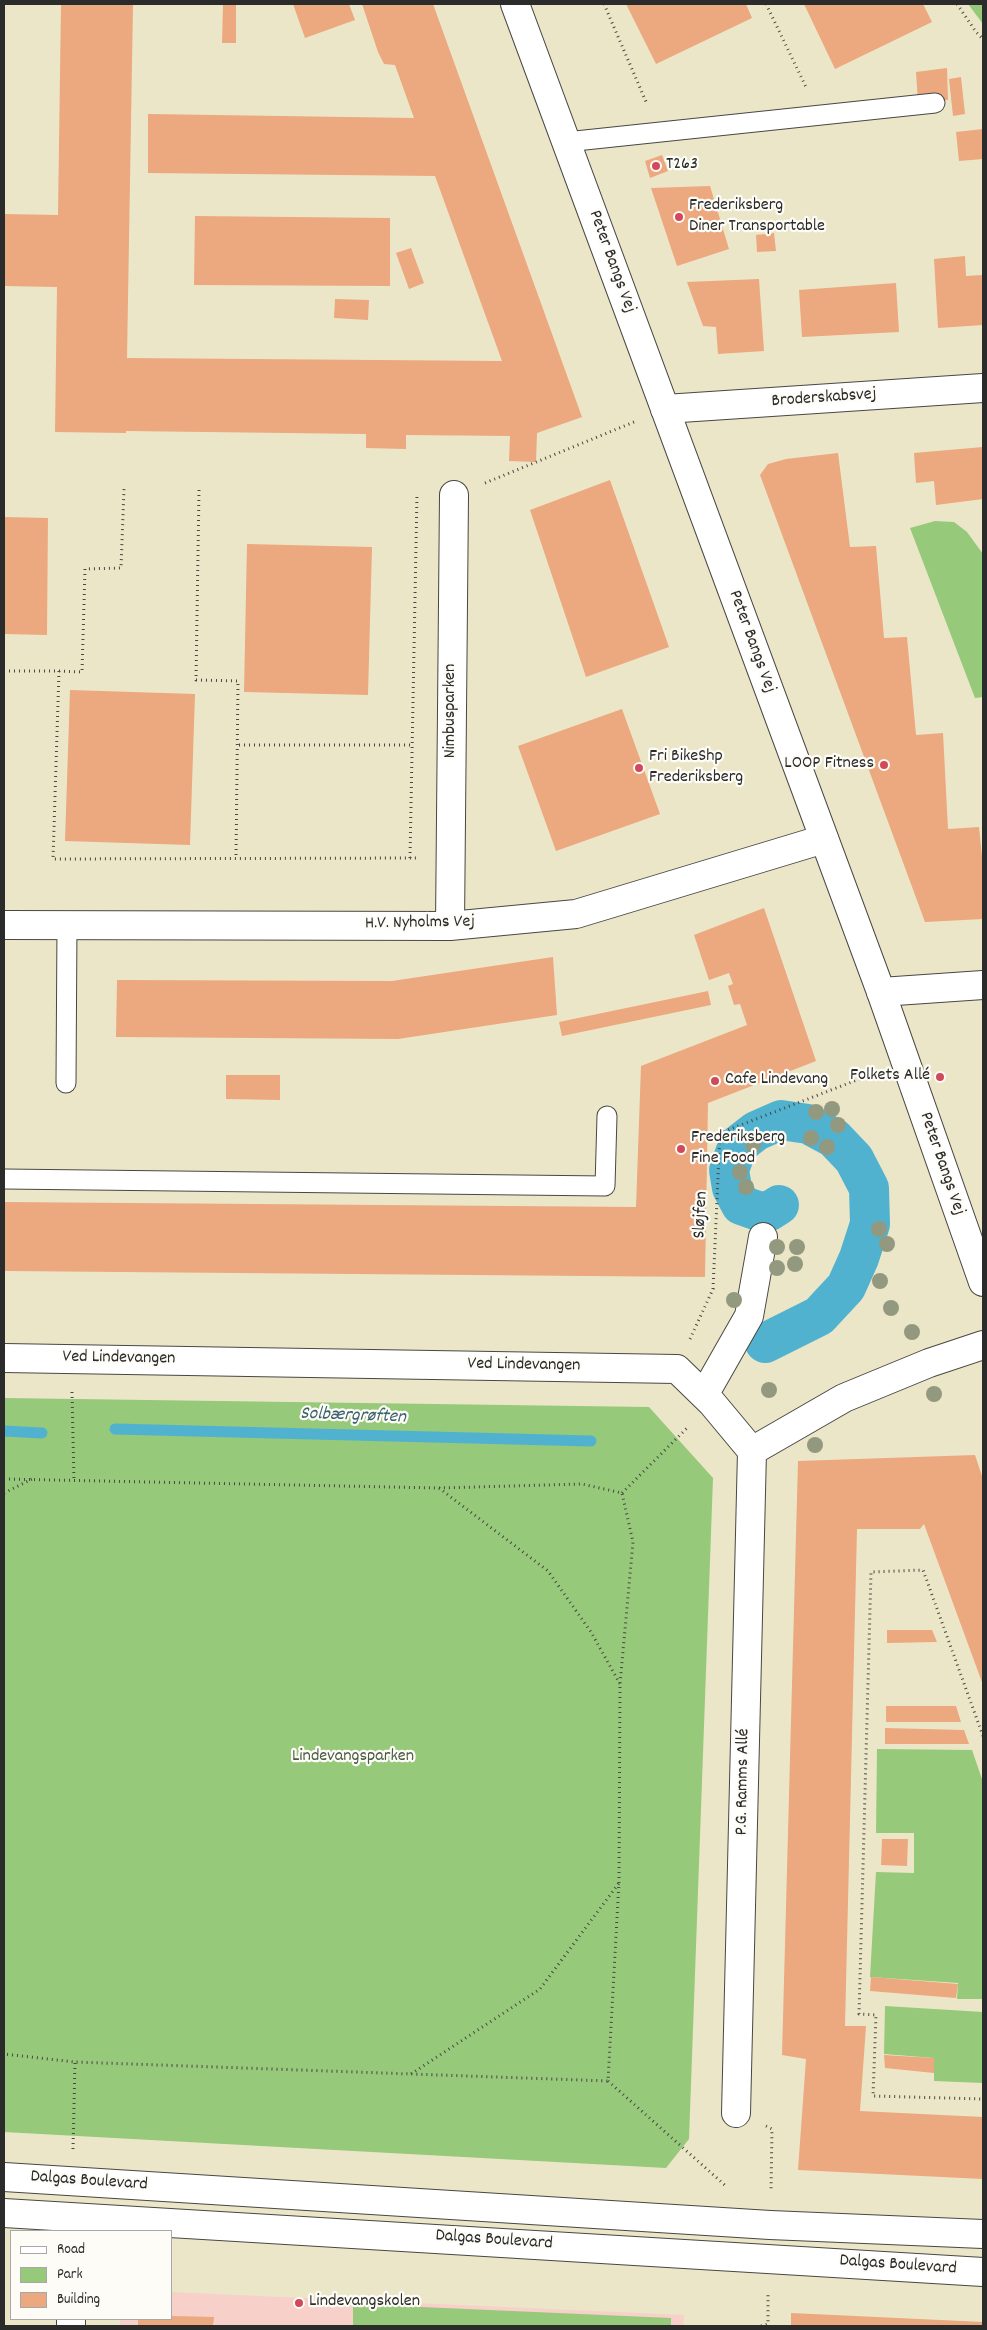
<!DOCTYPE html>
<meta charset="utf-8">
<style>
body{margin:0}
#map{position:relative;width:987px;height:2330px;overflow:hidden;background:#ece6c8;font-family:Dekko,sans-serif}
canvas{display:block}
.frame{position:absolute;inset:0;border:5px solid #2b2b2b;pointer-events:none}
.legend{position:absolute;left:10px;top:2230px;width:162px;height:90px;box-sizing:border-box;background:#fdfcf7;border:1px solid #a9a8a5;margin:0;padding:6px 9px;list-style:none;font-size:15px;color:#2b2b2b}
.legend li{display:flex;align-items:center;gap:10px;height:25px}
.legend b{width:25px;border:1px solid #a9a8a5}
</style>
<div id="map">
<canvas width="987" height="2330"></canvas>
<div class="frame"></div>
<ul class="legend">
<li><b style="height:6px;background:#fff"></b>Road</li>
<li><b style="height:14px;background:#96c97a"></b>Park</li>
<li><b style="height:14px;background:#eca87e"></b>Building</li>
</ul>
</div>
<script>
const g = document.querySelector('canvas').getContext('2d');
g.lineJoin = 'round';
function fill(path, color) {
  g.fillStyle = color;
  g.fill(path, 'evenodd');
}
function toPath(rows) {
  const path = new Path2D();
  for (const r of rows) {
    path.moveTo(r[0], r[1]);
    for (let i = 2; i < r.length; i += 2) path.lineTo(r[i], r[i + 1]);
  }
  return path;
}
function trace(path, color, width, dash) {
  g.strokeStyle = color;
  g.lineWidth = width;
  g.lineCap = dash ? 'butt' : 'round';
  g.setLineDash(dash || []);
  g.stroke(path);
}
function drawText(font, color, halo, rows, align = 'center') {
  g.font = font + ' Dekko,sans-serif';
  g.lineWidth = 4.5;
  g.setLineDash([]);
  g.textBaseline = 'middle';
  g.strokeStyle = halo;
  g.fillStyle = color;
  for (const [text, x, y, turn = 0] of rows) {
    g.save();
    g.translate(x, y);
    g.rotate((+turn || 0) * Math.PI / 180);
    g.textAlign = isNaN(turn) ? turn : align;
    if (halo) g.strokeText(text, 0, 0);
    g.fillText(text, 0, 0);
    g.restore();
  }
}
fill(toPath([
 [171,2292,684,2315,683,2326,120,2326,120,2319,171,2319]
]), '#f7d0ca');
fill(toPath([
 [968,4,983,4,983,24],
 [935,521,954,522,967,532,983,554,983,697,975,698,910,528],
 [4,1398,649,1407,713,1478,689,2139,666,2168,4,2132],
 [877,1749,972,1750,983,1782,983,1999,957,1999,958,1983,870,1977,876,1872,914,1873,914,1833,876,1833],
 [885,2006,983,2012,983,2083,934,2081,934,2058,884,2054],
 [353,2304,671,2318,671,2326,353,2326]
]), '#96c97a');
trace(toPath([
 [115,1429,591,1441],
 [4,1431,42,1433]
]), '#51b2d0', 11);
trace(toPath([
 [765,1343,819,1316,846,1287,859,1258,870,1224,869,1188,854,1159,834,1138,808,1124,781,1120,756,1131,738,1145,729,1170,732,1188,741,1205,758,1211,768,1212,779,1205]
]), '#51b2d0', 40);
fill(toPath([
 [61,4,133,4,127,358,502,361,435,176,148,173,148,114,414,118,395,65,384,64,378,52,362,4,433,4,582,417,537,433,536,462,509,461,510,436,406,435,406,449,366,448,366,434,126,431,126,433,55,432,57,287,4,286,4,214,58,215],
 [223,4,236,4,236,43,222,43],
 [293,4,349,4,355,20,305,38],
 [626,4,746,4,752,18,656,64],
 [804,4,923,4,932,22,835,69],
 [947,68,948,100,918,102,916,72],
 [961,77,965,114,953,116,949,79],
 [983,129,983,159,959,161,956,132],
 [662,155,668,171,650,178,645,161],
 [710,186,729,249,677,266,651,188],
 [195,216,390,218,390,286,194,285],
 [774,233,776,251,757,252,756,235],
 [411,248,424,283,409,289,396,253],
 [965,256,966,276,983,275,983,325,938,328,934,259],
 [759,279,764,351,718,354,716,327,703,326,687,282],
 [896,283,899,332,802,337,799,290],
 [335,299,369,300,368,320,334,318],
 [983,447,983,499,936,505,934,481,916,483,914,453],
 [838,453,850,547,876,546,884,638,907,637,916,735,943,733,948,829,979,827,983,867,983,919,925,922,760,475,768,464,786,459],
 [610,480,669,647,586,677,530,510],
 [4,517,48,518,47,635,4,634],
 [247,544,372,547,368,695,244,692],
 [70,690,195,694,190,845,65,841],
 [622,709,660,814,556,851,518,746],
 [764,908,816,1061,708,1103,705,1277,4,1271,4,1202,636,1207,641,1066,747,1025,740,1004,734,1005,728,986,733,984,729,973,709,980,694,935],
 [553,957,557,1015,398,1039,116,1037,117,980,392,981],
 [708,991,711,1005,562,1036,559,1022],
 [226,1075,280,1075,280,1100,226,1099],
 [975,1455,983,1479,983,1685,924,1524,920,1529,857,1529,845,2026,866,2026,860,2111,983,2117,983,2179,798,2170,806,2059,782,2055,798,1461],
 [887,1630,932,1630,937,1642,887,1643],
 [886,1706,956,1706,961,1722,886,1722],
 [885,1728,964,1730,969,1744,885,1744],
 [882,1839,908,1839,907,1866,881,1865],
 [871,1977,958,1984,956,1998,870,1991],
 [884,2055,934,2058,934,2073,885,2068],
 [791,2313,983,2322,983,2326,791,2326],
 [171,2316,214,2317,213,2326,138,2326,138,2319,171,2319]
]), '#eca87e');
const lane = toPath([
 [566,142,935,103],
 [66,1083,67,924],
 [4,1179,605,1186,607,1116]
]);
const street = toPath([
 [665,409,983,388],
 [4,925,450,926,576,914,824,839],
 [450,926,454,495],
 [881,992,983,985],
 [4,1358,677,1369,712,1403,752,1451],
 [704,1395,749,1316,763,1237],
 [752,1451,844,1398,929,1363,983,1345],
 [736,2113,752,1451],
 [71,2326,71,2319]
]);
const secondary = toPath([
 [515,4,881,992,983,1282],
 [4,2177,770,2225,983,2234],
 [4,2213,983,2272]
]);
trace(lane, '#484743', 21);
trace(street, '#484743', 30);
trace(secondary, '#484743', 30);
trace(toPath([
 [604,4,647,104],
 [766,4,806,87],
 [957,4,976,32,983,39],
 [485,483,634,422],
 [199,490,196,680,238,681,236,859],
 [4,671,59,671,53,859,418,858],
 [59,671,82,672,85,569,121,568,124,489],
 [239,745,412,745],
 [410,858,417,494],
 [690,1339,713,1289,720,1133,875,1073],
 [72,1392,74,1481],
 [4,1479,439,1488,582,1484,622,1493,633,1542,620,1684,619,1882,608,2081,75,2062,4,2054],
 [439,1488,548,1571,591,1632,620,1684],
 [4,1493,32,1479],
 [622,1493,689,1426],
 [983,1736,923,1570,871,1572,859,2014,876,2015,873,2096,983,2099],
 [411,2074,540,1989,619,1883],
 [608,2081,727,2187],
 [766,2126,772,2129,771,2191],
 [73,2149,75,2062],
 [761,2326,768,2324,768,2292]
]), '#484743', 3, [1, 4]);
trace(lane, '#fff', 19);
trace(street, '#fff', 28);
trace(secondary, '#fff', 28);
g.fillStyle = '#93997f';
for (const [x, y] of [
 [832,1109],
 [816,1112],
 [838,1125],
 [811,1138],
 [753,1145],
 [827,1147],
 [740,1172],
 [746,1187],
 [879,1229],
 [887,1244],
 [777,1247],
 [797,1247],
 [795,1264],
 [777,1268],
 [880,1281],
 [734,1300],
 [891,1308],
 [912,1332],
 [769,1390],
 [934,1394],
 [815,1445]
]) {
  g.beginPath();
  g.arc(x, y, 8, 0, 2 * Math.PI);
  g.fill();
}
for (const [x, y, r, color] of [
 [656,166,5,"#d1495b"],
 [679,217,5,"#d1495b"],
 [884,765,5,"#d1495b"],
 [639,768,5,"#d1495b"],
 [940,1077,5,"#d1495b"],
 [715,1081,5,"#d1495b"],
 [681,1149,5,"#d1495b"],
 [299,2303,5,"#d1495b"]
]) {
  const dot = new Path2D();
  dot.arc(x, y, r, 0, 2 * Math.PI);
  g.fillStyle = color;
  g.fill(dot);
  trace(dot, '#fdfcf7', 2);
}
drawText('18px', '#2b2b2b', '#fdfcf7', [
 ["T263",666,166],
 ["Frederiksberg",689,207],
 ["Diner Transportable",689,228],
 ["Fri BikeShp",649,758],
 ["Frederiksberg",649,779],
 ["LOOP Fitness",874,765,"right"],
 ["Folkets Allé",930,1077,"right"],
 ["Cafe Lindevang",725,1081],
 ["Frederiksberg",691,1139],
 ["Fine Food",691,1160],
 ["Lindevangskolen",309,2303]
], 'left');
drawText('18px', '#2b2b2b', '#fdfcf7', [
 ["Peter Bangs Vej",611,262,70],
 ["Broderskabsvej",824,399,-4],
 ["Peter Bangs Vej",751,642,70],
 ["Nimbusparken",452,711,-90],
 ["H.V. Nyholms Vej",420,924,-1],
 ["Peter Bangs Vej",941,1164,71],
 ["Sløjfen",702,1215,-87],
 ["Ved Lindevangen",119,1359,1],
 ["Ved Lindevangen",524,1366,1],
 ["P.G. Ramms Allé",744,1782,-89],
 ["Dalgas Boulevard",89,2182,4],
 ["Dalgas Boulevard",494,2241,4],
 ["Dalgas Boulevard",898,2266,4]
]);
drawText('18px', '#4b5a43', '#fdfcf7', [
 ["Lindevangsparken",353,1758]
]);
drawText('italic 19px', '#3a616d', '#fdfcf7', [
 ["Solbærgrøften",353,1417,2]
]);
</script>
